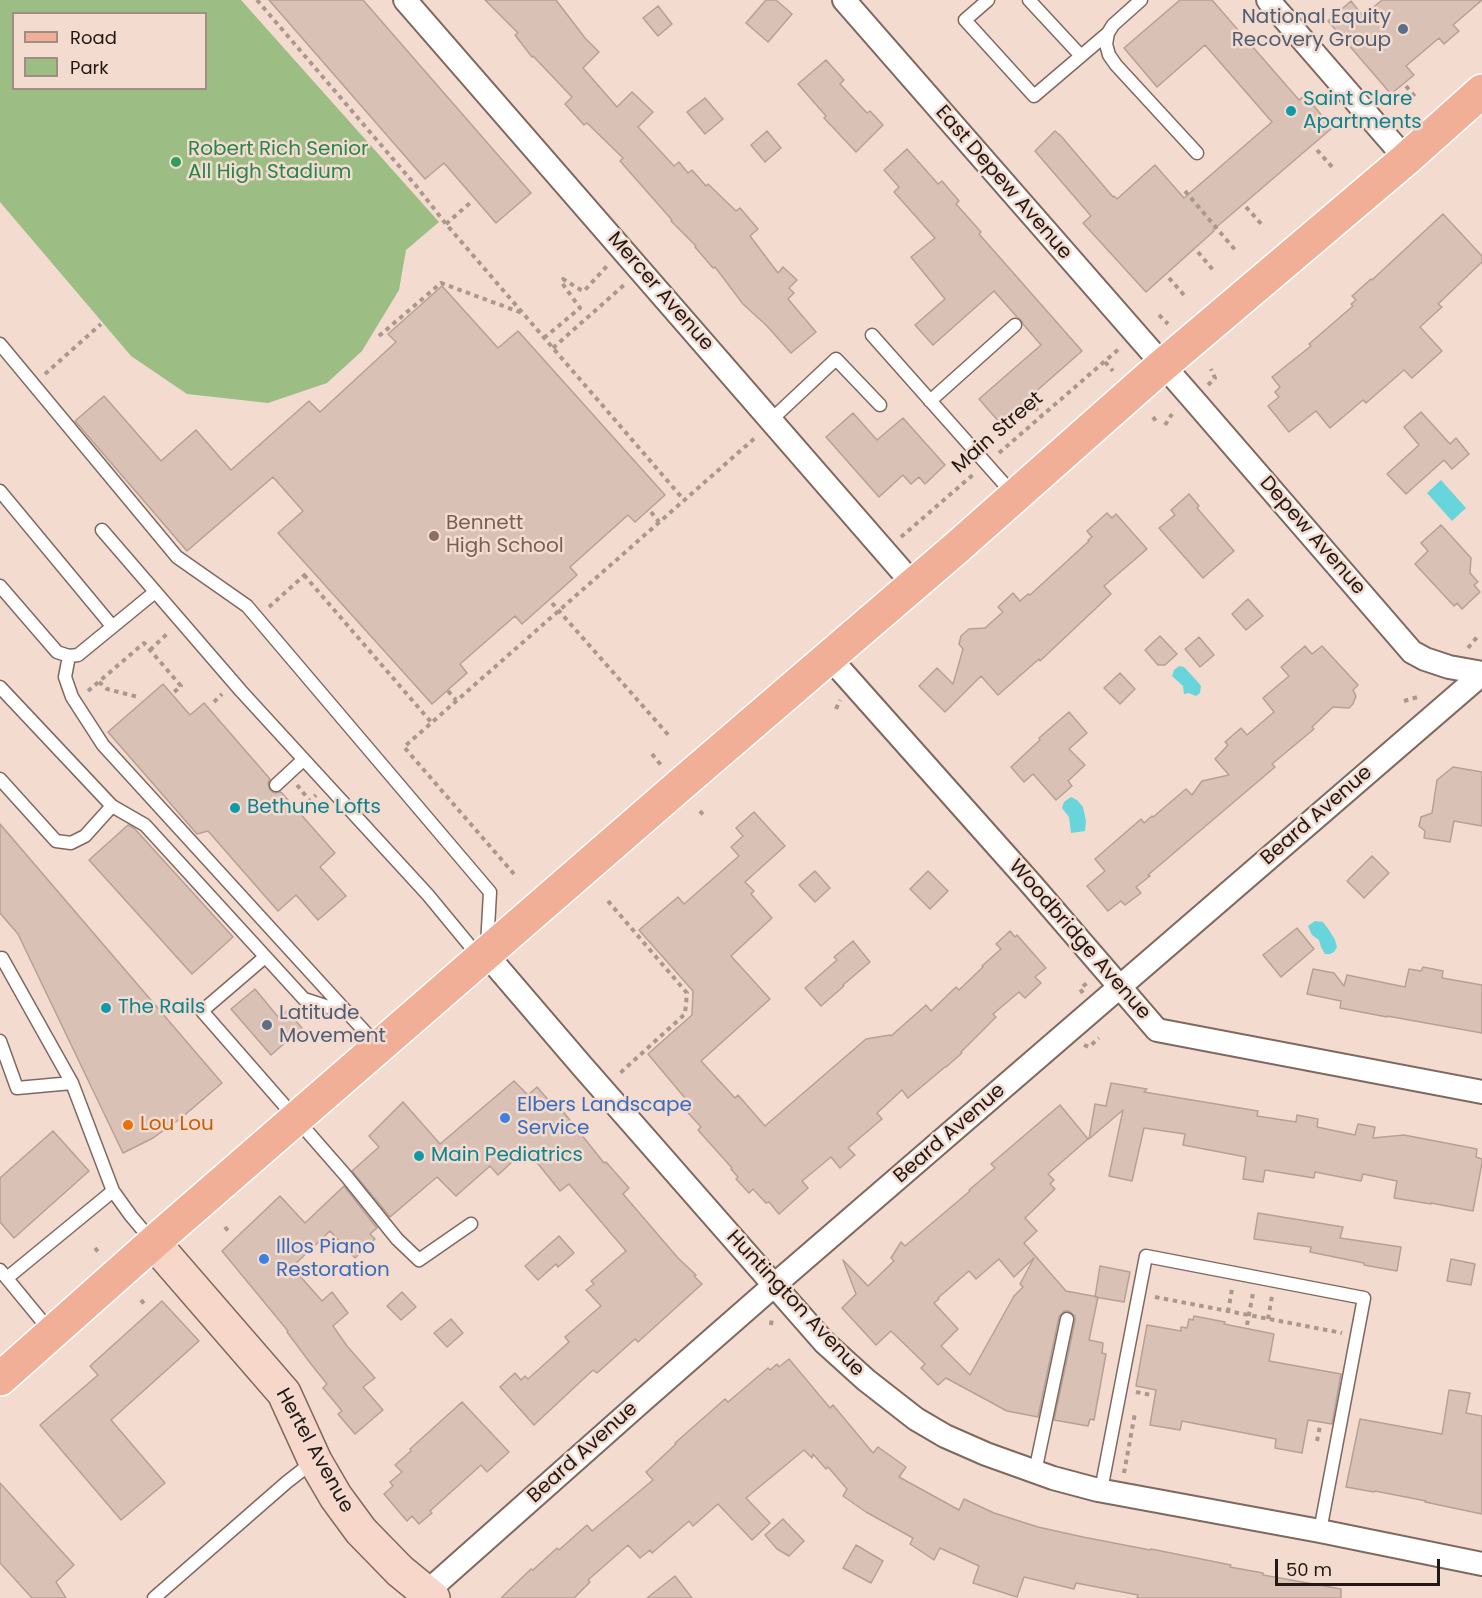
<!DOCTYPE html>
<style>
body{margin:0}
#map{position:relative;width:1482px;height:1598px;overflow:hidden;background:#f4dbcf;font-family:Poppins,sans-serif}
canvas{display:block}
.legend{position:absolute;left:12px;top:12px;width:195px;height:78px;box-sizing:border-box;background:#f4dbcf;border:2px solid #a08d85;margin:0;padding:8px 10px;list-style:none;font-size:18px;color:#221915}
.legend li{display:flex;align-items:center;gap:12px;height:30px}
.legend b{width:30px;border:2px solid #a08d85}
.scale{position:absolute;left:1275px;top:1559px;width:165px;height:27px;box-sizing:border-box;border:3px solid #221915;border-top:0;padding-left:8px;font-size:18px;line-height:21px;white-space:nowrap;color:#221915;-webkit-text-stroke:4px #f4dbcf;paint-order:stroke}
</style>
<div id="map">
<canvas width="1482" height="1598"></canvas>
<ul class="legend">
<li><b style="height:8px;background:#f1af97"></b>Road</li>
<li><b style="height:16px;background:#9cbe84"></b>Park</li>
</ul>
<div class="scale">50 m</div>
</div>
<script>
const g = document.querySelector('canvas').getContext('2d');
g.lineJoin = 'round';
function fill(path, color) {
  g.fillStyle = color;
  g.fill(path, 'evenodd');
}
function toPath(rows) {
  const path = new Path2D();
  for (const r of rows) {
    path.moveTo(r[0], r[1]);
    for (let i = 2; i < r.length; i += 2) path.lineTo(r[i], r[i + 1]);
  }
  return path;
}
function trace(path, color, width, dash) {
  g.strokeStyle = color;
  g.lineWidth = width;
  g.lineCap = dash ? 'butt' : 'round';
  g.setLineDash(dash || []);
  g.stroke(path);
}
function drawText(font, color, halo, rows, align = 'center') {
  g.font = font + ' Poppins,sans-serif';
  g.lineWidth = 5;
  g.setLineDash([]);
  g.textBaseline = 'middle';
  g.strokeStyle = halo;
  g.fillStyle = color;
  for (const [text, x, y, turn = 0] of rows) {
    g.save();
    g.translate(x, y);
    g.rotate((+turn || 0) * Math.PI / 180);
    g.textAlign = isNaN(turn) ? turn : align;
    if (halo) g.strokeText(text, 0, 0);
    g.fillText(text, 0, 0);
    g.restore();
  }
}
fill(toPath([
 [0,0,241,0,439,222,406,250,399,290,362,351,327,383,268,403,187,394,131,356,0,202],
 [14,14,206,14,206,88,14,88]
]), '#9cbe84');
fill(toPath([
 [1441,480,1466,508,1452,521,1427,493],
 [1179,666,1184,667,1197,681,1201,686,1200,693,1196,696,1189,693,1184,694,1183,686,1172,676,1174,670],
 [1071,797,1077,800,1083,807,1086,821,1085,831,1071,833,1069,817,1062,808,1064,802],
 [1315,921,1323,922,1329,930,1335,940,1337,947,1334,952,1330,954,1325,954,1321,947,1319,940,1312,935,1308,926]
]), '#68d4db');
const building = toPath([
 [269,0,363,0,531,193,496,223,444,163,425,179,269,0],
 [485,0,556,0,585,38,599,52,583,68,617,107,632,92,653,112,638,127,674,166,679,162,688,173,692,170,706,186,708,184,736,211,740,208,758,229,750,236,778,273,783,267,797,280,789,288,794,293,788,299,816,332,791,353,767,326,743,304,715,267,713,268,695,247,696,246,671,221,672,220,620,161,623,158,587,123,584,125,565,104,572,97,533,56,532,57,515,35,518,33,485,0],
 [766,0,776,0,792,14,768,42,746,23,766,0],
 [1180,0,1212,0,1299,100,1305,95,1332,128,1213,230,1214,231,1146,292,1083,223,1091,216,1035,151,1055,131,1061,136,1113,197,1114,196,1117,199,1155,165,1184,198,1272,122,1205,45,1157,87,1124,48,1180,0],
 [1382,0,1482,0,1453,25,1459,31,1444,44,1439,38,1406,66,1414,75,1391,94,1328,21,1351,1,1363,16,1382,0],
 [658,6,672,24,658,36,643,18,658,6],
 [826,60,844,80,840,84,867,113,870,111,883,125,856,152,824,118,826,116,798,84,826,60],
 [705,98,723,119,705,134,687,112,705,98],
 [767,131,781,148,765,162,751,145,767,131],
 [907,149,938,184,942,181,959,201,956,204,981,232,979,234,1082,351,1000,423,979,399,1041,345,1023,324,1021,320,1017,317,994,291,933,345,915,325,945,299,911,257,935,238,894,192,899,187,884,170,907,149],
 [1443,214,1482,256,1482,262,1438,304,1442,307,1420,327,1442,351,1412,378,1404,370,1366,403,1363,400,1330,428,1316,411,1289,432,1268,406,1279,397,1275,392,1280,387,1272,377,1311,346,1309,344,1353,306,1351,304,1356,300,1352,296,1371,279,1372,280,1443,214],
 [442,286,498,348,518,331,665,495,635,522,628,515,570,567,577,575,522,624,515,616,460,664,467,673,432,704,278,533,303,511,273,477,187,551,75,421,104,396,161,461,196,430,231,470,309,401,320,412,396,342,388,334,442,286],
 [1421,412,1450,444,1456,438,1469,454,1452,469,1444,460,1406,494,1387,474,1419,445,1404,427,1421,412],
 [853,413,877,440,903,418,945,465,925,484,919,477,911,484,903,475,879,497,826,437,853,413],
 [1189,494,1199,506,1197,508,1234,551,1203,578,1159,528,1175,515,1171,510,1189,494],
 [1107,513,1112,518,1116,514,1147,549,1104,586,1111,594,1040,661,1039,659,998,695,981,676,945,712,919,686,937,668,953,684,963,649,959,644,961,636,969,629,985,628,1003,612,998,607,1013,593,1020,601,1028,594,1030,595,1089,541,1088,540,1092,537,1087,531,1107,513],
 [1441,525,1471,558,1470,573,1478,582,1474,585,1480,592,1462,609,1457,603,1454,606,1415,564,1428,551,1421,543,1441,525],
 [1248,599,1263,616,1246,630,1232,614,1248,599],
 [1160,636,1177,654,1165,665,1158,665,1145,650,1160,636],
 [1199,637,1214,655,1200,667,1185,649,1199,637],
 [1305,646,1312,654,1322,646,1358,685,1353,690,1356,696,1353,704,1349,708,1333,707,1312,727,1314,729,1272,764,1275,767,1148,875,1150,876,1136,887,1141,893,1125,905,1121,901,1108,911,1087,886,1105,871,1095,859,1141,819,1144,823,1152,816,1153,817,1186,789,1192,795,1202,781,1229,775,1215,759,1228,745,1225,742,1241,728,1247,735,1274,712,1263,698,1289,676,1281,667,1305,646],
 [1120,673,1135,689,1120,704,1104,688,1120,673],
 [163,684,190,715,204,703,270,779,268,783,270,790,274,793,281,792,335,853,320,867,346,896,318,920,296,895,278,911,208,831,197,834,108,732,163,684],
 [1069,712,1087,733,1069,749,1085,765,1068,781,1072,786,1056,800,1033,774,1024,782,1011,767,1040,740,1039,738,1069,712],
 [1453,767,1482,772,1482,826,1454,821,1450,842,1424,838,1425,831,1419,826,1421,817,1432,813,1437,780,1453,767],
 [754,812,785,846,745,882,754,891,751,894,772,918,731,956,770,999,701,1061,735,1098,738,1095,765,1126,866,1039,890,1035,891,1036,926,1005,931,1011,956,987,959,990,983,967,982,966,1001,949,996,944,1010,931,1015,937,1017,935,1046,968,1035,977,1041,983,1025,998,1019,992,993,1014,996,1017,961,1052,962,1053,946,1067,945,1067,908,1098,902,1090,877,1113,882,1119,848,1148,855,1155,840,1168,831,1157,802,1181,808,1188,779,1214,769,1202,766,1203,753,1189,749,1193,736,1179,738,1177,731,1169,732,1168,698,1130,701,1127,679,1103,685,1098,648,1054,692,1015,693,991,639,930,678,897,684,904,739,856,731,847,743,836,736,828,754,812],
 [0,824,222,1083,180,1119,153,1138,123,1153,18,934,0,913,0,824],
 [128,825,134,828,233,937,192,974,89,860,128,825],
 [1372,856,1389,873,1364,898,1347,881,1372,856],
 [815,871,830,888,815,902,799,885,815,871],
 [928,871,948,891,930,909,910,889,928,871],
 [1297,928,1314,949,1281,977,1263,955,1297,928],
 [853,941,870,962,843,985,844,986,821,1006,805,988,837,960,834,957,853,941],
 [1423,967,1443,971,1442,978,1482,985,1482,1033,1387,1016,1387,1017,1340,1008,1341,1001,1307,994,1313,969,1334,973,1344,986,1347,975,1405,987,1409,969,1421,971,1423,967],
 [255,989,279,1018,287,1011,302,1028,271,1055,231,1009,255,989],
 [514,1081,528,1095,537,1087,558,1111,561,1109,604,1163,606,1162,629,1188,623,1194,678,1258,696,1275,694,1276,702,1284,638,1342,635,1339,597,1373,593,1370,534,1425,500,1387,515,1373,521,1380,525,1376,528,1379,569,1342,565,1337,601,1306,586,1290,594,1284,591,1281,626,1251,569,1184,560,1191,526,1149,498,1175,490,1166,456,1196,437,1177,390,1217,352,1171,379,1147,369,1136,403,1102,440,1144,514,1081],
 [1111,1083,1147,1089,1144,1092,1258,1111,1257,1116,1296,1122,1297,1115,1318,1119,1317,1127,1355,1135,1358,1124,1375,1127,1373,1138,1404,1135,1477,1149,1476,1157,1482,1159,1482,1163,1473,1211,1431,1203,1431,1204,1394,1198,1397,1181,1363,1174,1361,1181,1315,1172,1314,1178,1265,1170,1263,1182,1243,1179,1246,1157,1183,1145,1185,1134,1144,1128,1132,1181,1109,1176,1123,1110,1089,1139,1095,1104,1106,1106,1111,1083],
 [1060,1105,1088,1139,1048,1174,1054,1180,1050,1184,1055,1189,1025,1218,1037,1231,1024,1243,1066,1291,1098,1297,1089,1340,1103,1343,1102,1353,1106,1354,1094,1420,1090,1419,1088,1426,1054,1420,1075,1321,1075,1316,1069,1311,1064,1311,1059,1317,1038,1417,1007,1411,946,1378,938,1385,921,1368,925,1364,891,1331,876,1345,842,1308,856,1294,843,1260,868,1286,894,1261,891,1258,901,1242,905,1246,970,1191,969,1190,995,1168,991,1164,1060,1105],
 [1034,1258,1020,1284,1023,1287,1014,1296,970,1375,941,1346,958,1329,934,1303,939,1299,938,1298,969,1271,976,1279,999,1259,1014,1277,1034,1258],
 [53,1131,89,1171,14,1238,0,1222,0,1178,53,1131],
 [344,1186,377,1228,370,1234,375,1239,355,1258,330,1231,292,1267,322,1301,332,1292,348,1313,333,1326,347,1346,375,1378,363,1387,383,1410,355,1434,338,1414,342,1411,323,1388,327,1384,311,1364,287,1332,288,1331,222,1251,280,1196,305,1223,344,1186],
 [1258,1213,1343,1227,1340,1238,1401,1247,1397,1271,1364,1265,1364,1263,1310,1252,1311,1247,1254,1239,1258,1213],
 [559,1236,574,1253,558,1267,556,1264,538,1280,525,1266,559,1236],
 [1451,1259,1475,1264,1471,1285,1447,1281,1451,1259],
 [1100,1266,1130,1272,1124,1302,1095,1297,1100,1266],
 [402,1292,416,1307,401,1320,387,1306,402,1292],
 [162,1301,199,1341,111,1420,165,1483,121,1520,40,1425,98,1375,90,1366,162,1301],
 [1194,1316,1225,1322,1224,1324,1274,1334,1269,1361,1341,1374,1332,1424,1308,1420,1302,1453,1275,1448,1276,1439,1182,1421,1180,1430,1150,1425,1156,1390,1136,1386,1147,1325,1181,1331,1181,1327,1187,1328,1189,1319,1193,1320,1194,1316],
 [451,1319,463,1333,447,1347,434,1333,451,1319],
 [789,1359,830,1408,833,1405,873,1453,878,1447,906,1467,899,1477,959,1510,964,1499,994,1513,1038,1527,1083,1537,1150,1550,1151,1549,1231,1565,1230,1567,1263,1573,1263,1575,1341,1589,1341,1598,1137,1598,1138,1595,1076,1583,1074,1589,1024,1577,1017,1597,973,1583,979,1566,940,1548,934,1560,910,1544,913,1538,866,1512,843,1496,847,1489,828,1467,826,1469,813,1454,812,1458,804,1450,746,1498,770,1523,752,1540,718,1504,693,1526,689,1521,652,1553,650,1550,640,1558,628,1545,588,1580,590,1582,574,1598,501,1598,531,1569,533,1570,557,1548,559,1550,587,1525,592,1531,653,1480,646,1472,676,1444,675,1443,725,1399,728,1402,768,1368,770,1370,777,1364,779,1367,789,1359],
 [1449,1390,1470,1393,1466,1413,1482,1416,1482,1514,1425,1502,1426,1501,1375,1491,1374,1492,1346,1487,1360,1419,1442,1434,1449,1390],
 [462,1402,509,1452,487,1472,481,1465,430,1511,432,1513,419,1524,412,1516,407,1521,384,1494,393,1486,390,1482,402,1472,395,1465,411,1451,410,1449,462,1402],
 [0,1483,74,1565,56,1582,66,1598,32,1598,0,1563,0,1483],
 [783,1519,804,1541,789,1556,777,1549,765,1535,783,1519],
 [856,1545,883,1561,871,1583,843,1568,856,1545],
 [675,1576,692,1598,647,1598,675,1576]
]);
fill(building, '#d9c1b6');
trace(building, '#b7a095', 1.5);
const lane = toPath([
 [988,0,965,20,1034,96,1108,33],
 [1029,0,1081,56],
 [1141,0,1113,25,1108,33,1106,44,1109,55,1116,65,1197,153],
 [872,335,1014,495],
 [0,344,177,557,247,606,490,892,487,946],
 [930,401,1015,325],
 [771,420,836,359,880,405],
 [0,491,112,626],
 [102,530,241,691,428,895,480,958],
 [0,586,57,652,69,656,78,655,155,592],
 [69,656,65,677,72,697,103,745,377,1045],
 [0,687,112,806,85,836,71,843,56,841,0,779],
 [276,785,303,760],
 [112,806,145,825,304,999,347,1013],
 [265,957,202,1011,347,1177,397,1239,419,1260,471,1224],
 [0,960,2,958,72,1083,113,1191,131,1216,152,1241],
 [0,1041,17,1088,72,1083],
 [0,1270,51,1332],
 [7,1278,113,1191],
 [1035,1472,1067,1319],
 [1101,1490,1146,1256,1364,1298,1320,1531],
 [154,1598,287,1482,314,1461]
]);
const street = toPath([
 [405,0,914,585],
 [844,0,1192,398,1412,652,1425,659,1449,667,1482,673],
 [1268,0,1406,159],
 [829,657,1032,885,1157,1030,1482,1092],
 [486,954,582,1066,824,1342,866,1380,916,1419,945,1436,986,1454,1053,1478,1098,1490,1320,1531,1482,1564],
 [420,1598,642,1401,787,1274,1482,674]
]);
const secondary = toPath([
 [154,1243,284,1393,315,1461,336,1497,361,1531,400,1571,433,1598]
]);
const primary = toPath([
 [0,1379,162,1235,679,786,954,550,1163,365,1406,159,1482,91]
]);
trace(lane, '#7f695f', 15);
trace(street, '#7f695f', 26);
trace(secondary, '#7f695f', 36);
trace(primary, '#fff', 36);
trace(toPath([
 [257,0,417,187,446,224,684,500],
 [1406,86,1416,98],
 [1317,150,1333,168],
 [1185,191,1236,251],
 [1246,207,1264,227],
 [446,224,471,202],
 [1198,252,1213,270],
 [1169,278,1184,295],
 [1159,315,1168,324],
 [379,336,441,283,522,313],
 [544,338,580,308,562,283,563,279,581,290,584,291,607,266],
 [553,348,624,285],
 [1105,362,1113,371],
 [45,374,101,324],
 [1208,385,1215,378,1211,369],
 [1029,400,1042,416],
 [1153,417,1158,424],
 [1165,425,1172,414],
 [999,453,1120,348],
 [651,512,659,522],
 [901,537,975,473],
 [304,575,431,722],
 [552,603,671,738],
 [269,607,309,571],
 [1468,648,1478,636],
 [150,650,169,632],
 [99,682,107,689,138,697],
 [88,691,144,643,181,686,172,694],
 [448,691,456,700],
 [1404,701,1418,697],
 [214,702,222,694],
 [836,709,840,700],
 [652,754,661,765],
 [297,785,310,801,316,795],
 [700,811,705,817],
 [514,874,404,747,756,437],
 [608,901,687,993,685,1014,619,1074],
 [1083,993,1080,989,1088,982],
 [1084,1045,1089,1047,1099,1038],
 [225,1227,230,1233],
 [95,1248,99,1253],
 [1155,1297,1342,1333],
 [141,1300,146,1306],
 [1228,1312,1232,1289],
 [1268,1319,1272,1296],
 [771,1325,772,1317],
 [1247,1325,1253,1293],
 [1136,1392,1151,1395],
 [1317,1441,1320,1426],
 [1124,1473,1135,1413]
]), '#aa978e', 4, [4.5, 4.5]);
trace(lane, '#fff', 12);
trace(street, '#fff', 22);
trace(secondary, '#f8d7cb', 33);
trace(primary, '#f1af97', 33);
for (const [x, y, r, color] of [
 [1403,29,6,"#5c6f8a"],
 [1291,111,6,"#0f9aa8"],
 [176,162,6,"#2e9e5b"],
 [434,536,6,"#8d6e63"],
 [235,808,6,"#0f9aa8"],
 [106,1008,6,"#0f9aa8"],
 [267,1025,6,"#5c6f8a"],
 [505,1118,6,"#3f7fe0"],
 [128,1125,6,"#e8710a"],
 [419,1156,6,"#0f9aa8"],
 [264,1259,6,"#3f7fe0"]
]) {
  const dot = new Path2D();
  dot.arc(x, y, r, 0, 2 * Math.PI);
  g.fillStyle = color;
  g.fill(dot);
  trace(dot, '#f4dbcf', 2);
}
drawText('20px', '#4e5e75', '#f4dbcf', [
 ["National Equity",1391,18],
 ["Recovery Group",1391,41],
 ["Latitude",279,1014,"left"],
 ["Movement",279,1037,"left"]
], 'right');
drawText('20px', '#0d838f', '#f4dbcf', [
 ["Saint Clare",1303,100],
 ["Apartments",1303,123],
 ["Bethune Lofts",247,808],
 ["The Rails",118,1008],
 ["Main Pediatrics",431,1156]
], 'left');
drawText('20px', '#27864d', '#f4dbcf', [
 ["Robert Rich Senior",188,150],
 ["All High Stadium",188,173]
], 'left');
drawText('20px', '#221915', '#f4dbcf', [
 ["East Depew Avenue",1003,183,49],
 ["Mercer Avenue",660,292,49],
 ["Main Street",998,433,-41],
 ["Depew Avenue",1312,536,49],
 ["Beard Avenue",1317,816,-41],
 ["Woodbridge Avenue",1079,940,49],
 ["Beard Avenue",950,1134,-41],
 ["Huntington Avenue",795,1304,47],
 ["Hertel Avenue",314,1451,61],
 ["Beard Avenue",583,1453,-42]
]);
drawText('20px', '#785e54', '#f4dbcf', [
 ["Bennett",446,524],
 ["High School",446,547]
], 'left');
drawText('20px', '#366cbe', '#f4dbcf', [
 ["Elbers Landscape",517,1106],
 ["Service",517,1129],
 ["Illos Piano",276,1248],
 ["Restoration",276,1271]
], 'left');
drawText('20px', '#c56008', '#f4dbcf', [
 ["Lou Lou",140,1125]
], 'left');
</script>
